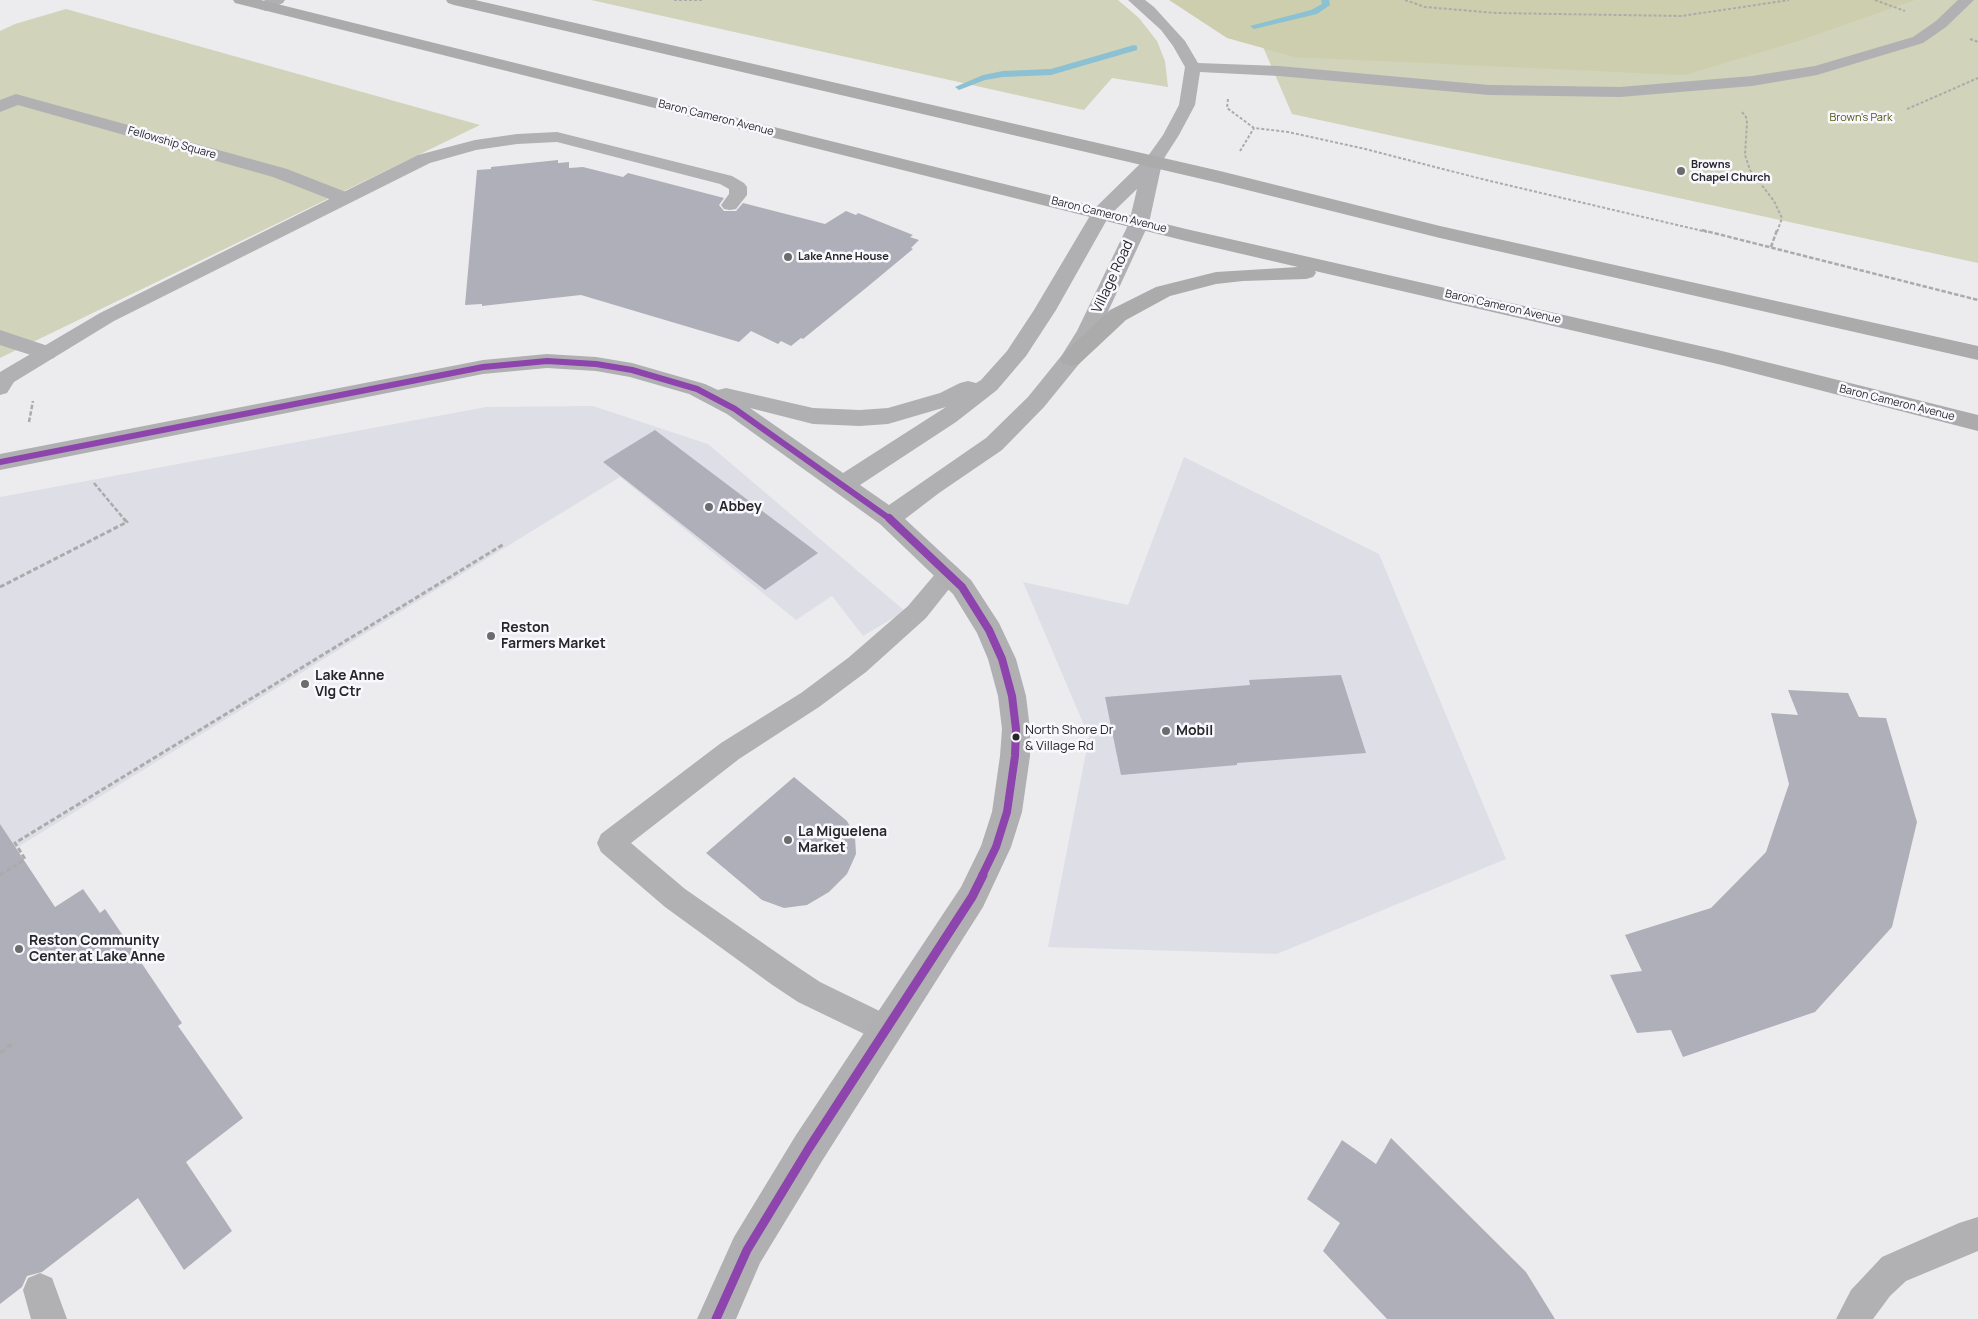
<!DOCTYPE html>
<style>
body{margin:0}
canvas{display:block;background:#ececef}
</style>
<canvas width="1978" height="1319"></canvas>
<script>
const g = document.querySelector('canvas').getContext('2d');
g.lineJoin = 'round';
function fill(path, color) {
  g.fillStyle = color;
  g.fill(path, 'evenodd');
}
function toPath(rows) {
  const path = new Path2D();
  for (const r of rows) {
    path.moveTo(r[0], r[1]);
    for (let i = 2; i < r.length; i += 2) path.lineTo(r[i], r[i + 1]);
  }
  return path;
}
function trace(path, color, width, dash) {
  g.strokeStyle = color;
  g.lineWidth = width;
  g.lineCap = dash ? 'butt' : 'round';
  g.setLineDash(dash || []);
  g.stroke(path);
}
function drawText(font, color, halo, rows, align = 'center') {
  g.font = font + ' Manrope,sans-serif';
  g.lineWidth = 5;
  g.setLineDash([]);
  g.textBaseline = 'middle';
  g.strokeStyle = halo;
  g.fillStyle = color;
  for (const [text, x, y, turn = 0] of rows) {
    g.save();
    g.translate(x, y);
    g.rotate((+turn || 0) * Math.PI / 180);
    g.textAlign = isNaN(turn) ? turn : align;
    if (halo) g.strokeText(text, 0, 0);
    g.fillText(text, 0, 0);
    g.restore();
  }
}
fill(toPath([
 [593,406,708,444,905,611,863,636,832,596,796,620,620,477,0,858,0,497,486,407],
 [1184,457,1379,554,1506,859,1277,954,1048,947,1089,737,1023,582,1128,605]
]), '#dedee7');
fill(toPath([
 [591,0,1118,0,1139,18,1157,41,1165,61,1168,87,1112,78,1084,110],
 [1327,0,1978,0,1978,263,1292,114,1254,26],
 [66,9,480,125,0,358,0,31,15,24]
]), '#d1d3ba');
fill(toPath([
 [1169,0,1915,0,1795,42,1684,75,1295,57,1227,38]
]), '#cccead');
fill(toPath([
 [1321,0,1329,0,1330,5,1317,14,1254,29,1250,26,1311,10,1322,4,1321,0],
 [1134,45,1137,46,1137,50,1051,75,1003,77,985,80,959,90,955,87,983,75,1003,71,1051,69,1134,45]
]), '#8bc1d2');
fill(toPath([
 [558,160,558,163,569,162,569,168,583,167,623,177,628,173,724,198,719,205,724,211,736,211,743,203,825,224,846,211,856,215,858,213,913,235,910,237,919,240,911,248,913,249,866,288,803,339,801,338,791,346,781,341,778,344,751,331,739,342,581,295,482,306,482,304,465,305,477,170,491,169,491,167],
 [655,430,818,553,765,590,603,462],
 [1341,675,1366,753,1237,763,1237,765,1121,775,1105,697,1250,685,1249,680],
 [1788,690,1848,693,1859,717,1886,718,1917,822,1892,927,1815,1012,1683,1057,1671,1030,1637,1033,1610,975,1642,971,1625,935,1711,908,1766,852,1789,784,1771,713,1798,715],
 [794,777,847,821,855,836,856,854,847,874,829,892,807,905,784,908,762,900,706,853],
 [0,824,55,907,83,889,100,913,105,909,182,1023,178,1026,243,1118,186,1162,232,1231,184,1270,138,1198,42,1272,27,1276,22,1287,0,1304],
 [1391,1138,1526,1272,1555,1319,1387,1319,1323,1251,1340,1223,1307,1199,1342,1140,1376,1164]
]), '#afafba');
trace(toPath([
 [674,0,704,0],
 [1405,0,1425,7,1496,13,1682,16,1789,0],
 [1875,0,1905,11],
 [1970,39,1978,42],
 [1228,99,1227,108,1254,128,1288,132,1361,148,1486,180,1707,232],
 [1907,109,1978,78],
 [1742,112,1746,117,1747,123,1745,155,1750,170,1774,201,1782,218,1777,232],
 [1240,151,1254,128]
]), '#ababac', 2, [3, 2]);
trace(toPath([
 [1702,230,1978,300],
 [1771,247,1777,230],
 [29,422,33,401],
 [94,483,124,519]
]), '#ababac', 2.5, [4.5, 2]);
trace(toPath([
 [0,587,127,522,123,518],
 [0,875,25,859,15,843,504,544]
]), '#ababac', 3, [5, 2.5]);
trace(toPath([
 [0,1053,15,1042]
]), '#ababac', 4, [6, 3]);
fill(toPath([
 [1128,0,1145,0,1154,7,1185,41,1198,63,1279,66,1489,85,1620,87,1752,76,1815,66,1913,37,1936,21,1958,0,1974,0,1946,27,1923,43,1817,75,1752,86,1620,97,1489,95,1279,76,1200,72,1195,105,1179,135,1161,163,1158,167,1152,168,1146,167,1143,163,1163,135,1179,105,1185,67,1173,46,1161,30,1128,0],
 [557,132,732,176,744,183,747,187,747,195,736,209,730,210,724,209,721,205,729,194,729,189,720,184,557,142,517,144,476,150,430,163,114,321,14,382,7,393,0,395,0,372,100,313,418,155,475,140,517,134,557,132],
 [949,564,957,567,961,573,957,579,926,618,866,672,819,707,739,759,631,843,685,889,793,964,820,982,896,1019,900,1029,896,1039,885,1044,798,1002,771,984,665,907,601,852,597,843,601,834,721,743,801,693,848,658,908,606,941,567,949,564],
 [1978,1217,1978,1251,1906,1281,1890,1296,1873,1319,1836,1319,1851,1290,1882,1257,1959,1223,1978,1217],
 [40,1273,52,1278,67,1319,31,1319,23,1290,28,1278,40,1273]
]), '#b1b1b3');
fill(toPath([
 [16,94,287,169,351,194,354,198,351,202,344,204,337,202,273,177,18,105,0,112,0,100,16,94],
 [0,330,54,348,57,353,54,358,46,360,0,345,0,330]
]), '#b1b1b3');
fill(toPath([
 [265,0,285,0,283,3,266,11,260,9,258,6,265,0],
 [1152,157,1159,159,1162,163,1149,223,1099,331,1079,364,1044,407,1002,450,939,493,905,519,971,580,999,623,1016,659,1026,696,1030,729,1030,756,1022,812,1011,847,983,907,822,1161,760,1263,736,1319,697,1319,734,1237,796,1135,961,887,981,846,992,812,1000,756,1002,729,998,696,988,659,977,633,953,594,880,524,727,414,689,394,630,377,596,371,547,368,483,374,0,470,0,454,483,360,547,354,596,357,632,363,705,384,718,390,726,388,813,408,860,410,888,408,940,393,960,383,968,381,976,383,981,380,1007,351,1034,310,1094,209,1145,159,1152,157],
 [1137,189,1129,223,1077,331,1062,355,1028,397,986,438,889,505,860,485,956,422,997,390,1026,356,1056,310,1109,216,1137,189],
 [946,407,843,473,750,408,813,424,860,426,888,424,946,407]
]), '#b0b0b3');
fill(toPath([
 [233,0,261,0,1186,229,1722,351,1978,415,1978,431,1722,365,1315,271,1316,273,1313,277,1306,279,1243,281,1216,284,1170,296,1126,320,1079,364,1071,366,1063,364,1060,359,1063,354,1110,310,1156,287,1216,272,1298,267,1186,241,235,3,233,0],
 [446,0,475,0,1220,171,1440,226,1978,346,1978,360,1440,238,1219,183,454,5,448,3,446,0]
]), '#ababac');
trace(toPath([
 [0,462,483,367,547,361,596,364,632,370,697,389,735,409,890,519]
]), '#8e44ad', 6);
trace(toPath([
 [889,518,962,587,989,630,1002,659,1012,696,1016,729,1015,756,1007,812,996,847,982,876]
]), '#8e44ad', 8);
trace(toPath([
 [716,1319,747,1250,809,1148,972,897,983,875]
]), '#8e44ad', 9);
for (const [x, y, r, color] of [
 [1681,171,5,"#6c6c6e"],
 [788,257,5,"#6c6c6e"],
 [709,507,5,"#6c6c6e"],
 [491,636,5,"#6c6c6e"],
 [305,684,5,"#6c6c6e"],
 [1166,731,5,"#6c6c6e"],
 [1016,737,4.5,"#272729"],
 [788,840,5,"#6c6c6e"],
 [19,949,5,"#6c6c6e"]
]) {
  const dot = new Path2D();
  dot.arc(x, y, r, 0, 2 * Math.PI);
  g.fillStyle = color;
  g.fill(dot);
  trace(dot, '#f8f8fe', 2);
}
drawText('11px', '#272729', '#f8f8fe', [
 ["Baron Cameron Avenue",716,118,14],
 ["Fellowship Square",172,143,16],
 ["Baron Cameron Avenue",1109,215,14],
 ["Baron Cameron Avenue",1503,307,13],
 ["Baron Cameron Avenue",1897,403,14]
]);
drawText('11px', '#53560c', '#f8f8fe', [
 ["Brown's Park",1861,118]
]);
drawText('bold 11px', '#272729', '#f8f8fe', [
 ["Browns",1691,165],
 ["Chapel Church",1691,178],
 ["Lake Anne House",798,257]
], 'left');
drawText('13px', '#272729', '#f8f8fe', [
 ["North Shore Dr",1025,730],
 ["& Village Rd",1025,746]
], 'left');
drawText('14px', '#272729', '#f8f8fe', [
 ["Village Road",1113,277,-65]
]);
drawText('bold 14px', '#272729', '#f8f8fe', [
 ["Abbey",719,507],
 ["Reston",501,628],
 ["Farmers Market",501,644],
 ["Lake Anne",315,676],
 ["Vlg Ctr",315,692],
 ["Mobil",1176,731],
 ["La Miguelena",798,832],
 ["Market",798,848],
 ["Reston Community",29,941],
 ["Center at Lake Anne",29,957]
], 'left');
</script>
